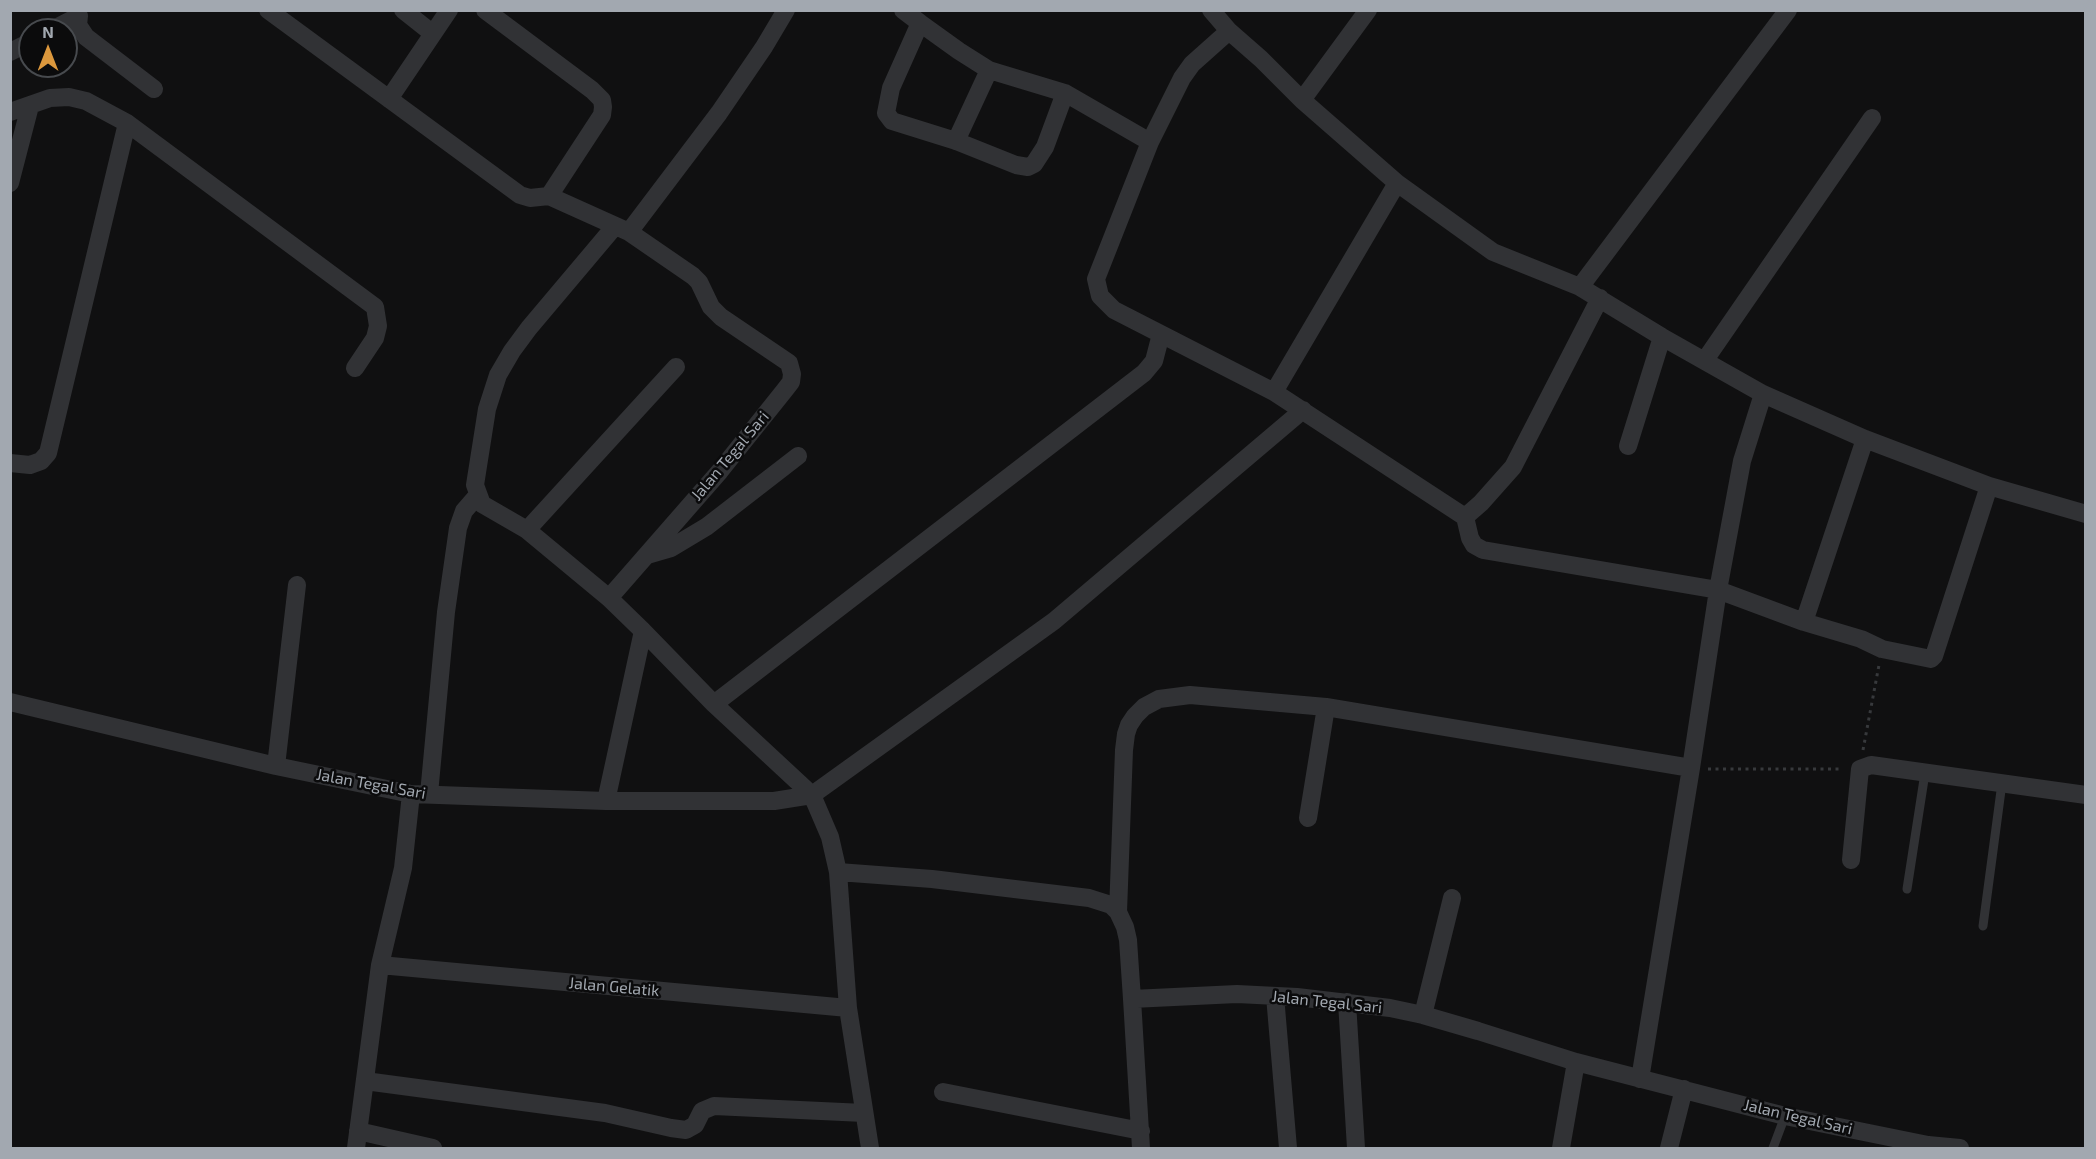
<!DOCTYPE html>
<style>
body{margin:0}
#map{position:relative;width:2096px;height:1159px;overflow:hidden;background:#101011;font-family:"Exo 2",sans-serif}
canvas{display:block}
.frame{position:absolute;inset:0;border:12px solid #a2a8b0;pointer-events:none}
.north{position:absolute;left:18px;top:18px;width:60px;height:60px;box-sizing:border-box;background:#0b0b0c;border:2px solid #474a4e;border-radius:50%;rotate:0deg;font-size:16px;font-weight:700;line-height:24px;text-align:center;color:#a2a8b0}
.north::after{content:'';display:block;margin:auto;width:21px;height:27px;background:#dc983d;clip-path:polygon(50% 0,100% 100%,50% 72%,0 100%)}
</style>
<div id="map">
<canvas width="2096" height="1159"></canvas>
<div class="frame"></div>
<div class="north">N</div>
</div>
<script>
const g = document.querySelector('canvas').getContext('2d');
g.lineJoin = 'round';
function toPath(rows) {
  const path = new Path2D();
  for (const r of rows) {
    path.moveTo(r[0], r[1]);
    for (let i = 2; i < r.length; i += 2) path.lineTo(r[i], r[i + 1]);
  }
  return path;
}
function trace(path, color, width, dash) {
  g.strokeStyle = color;
  g.lineWidth = width;
  g.lineCap = dash ? 'butt' : 'round';
  g.setLineDash(dash || []);
  g.stroke(path);
}
function drawText(font, color, halo, rows, align = 'center') {
  g.font = font + ' "Exo 2",sans-serif';
  g.lineWidth = 5;
  g.setLineDash([]);
  g.textBaseline = 'middle';
  g.strokeStyle = halo;
  g.fillStyle = color;
  for (const [text, x, y, turn = 0] of rows) {
    g.save();
    g.translate(x, y);
    g.rotate((+turn || 0) * Math.PI / 180);
    g.textAlign = isNaN(turn) ? turn : align;
    if (halo) g.strokeText(text, 0, 0);
    g.fillText(text, 0, 0);
    g.restore();
  }
}
trace(toPath([
 [1863,750,1879,665],
 [1708,769,1842,769]
]), '#37393c', 3, [3, 4.5]);
trace(toPath([
 [1907,889,1925,773],
 [1983,926,2002,783],
 [1773,1148,1785,1116]
]), '#313235', 9);
trace(toPath([
 [268,10,520,195,530,198,549,196,629,232,693,276,699,282,711,307,721,317,789,363,792,374,791,382,784,391,720,471,609,598,643,631,714,704,812,795,830,837,838,872,932,879,1089,898,1111,905,1118,912,1125,927,1128,940,1132,999,1237,994,1297,997,1390,1008,1423,1015,1478,1031,1576,1062,1785,1116,1928,1145,1960,1148],
 [403,10,432,33],
 [485,10,592,90,602,100,603,107,602,115,549,196],
 [903,10,920,23],
 [1211,10,1229,31,1261,59,1302,100,1397,183,1493,252,1580,287,1662,337,1763,394,1865,439,1989,486,2086,514],
 [79,16,78,25,86,37,154,89],
 [52,30,79,16],
 [1229,31,1192,64,1182,78,1150,142,1096,279,1100,296,1114,310,1274,392,1465,517,1481,503,1513,467,1600,298],
 [10,52,30,42],
 [1065,93,1045,147,1034,164,1028,167,1016,165,956,141,892,121,886,113,891,88,920,23,959,51,989,70,1065,93,1150,142],
 [389,99,449,10],
 [1302,100,1368,10],
 [10,112,50,98,69,97,86,101,127,123,375,307,378,326,375,338,355,368],
 [956,141,989,70],
 [10,183,30,106],
 [629,232,719,113,764,47,786,10],
 [1580,287,1788,10],
 [1705,360,1872,118],
 [1274,392,1397,183],
 [1628,446,1662,337],
 [10,463,30,465,41,461,48,453,127,123],
 [1465,517,1470,538,1474,545,1483,550,1718,590,1804,622,1861,639,1882,649,1931,659,1934,656,1989,486],
 [527,530,676,367],
 [647,555,671,548,706,527,798,456],
 [609,598,527,530,482,504,475,485,487,409,498,375,512,351,529,328,615,226],
 [1804,622,1865,439],
 [10,702,276,766,411,794,606,801,774,801,812,795,1054,621,1303,410],
 [714,704,1144,373,1154,361,1161,334],
 [276,766,297,585],
 [429,794,446,612,458,528,464,511,477,496],
 [606,801,643,631],
 [1308,818,1326,707],
 [1851,860,1860,769,1871,765,2086,795],
 [838,872,848,1008,870,1148],
 [1118,912,1124,750,1126,734,1129,725,1135,716,1144,707,1159,699,1190,695,1326,707,1691,768],
 [380,965,848,1008],
 [1275,996,1288,1148],
 [1132,999,1141,1148],
 [1347,1002,1356,1148],
 [1423,1015,1452,898],
 [1640,1079,1691,768,1718,590,1742,461,1763,394],
 [365,1081,605,1113,671,1128,686,1130,695,1125,702,1111,714,1106,864,1113],
 [943,1092,1141,1131],
 [358,1131,433,1148],
 [356,1148,380,965,403,868,411,794],
 [1561,1148,1576,1062],
 [1669,1148,1684,1089]
]), '#313235', 18);
drawText('16px', '#a2a8b0', '#0b0b0c', [
 ["Jalan Tegal Sari",730,456,-50],
 ["Jalan Tegal Sari",371,784,10],
 ["Jalan Gelatik",614,987,5],
 ["Jalan Tegal Sari",1327,1002,6],
 ["Jalan Tegal Sari",1798,1117,13]
]);
</script>
